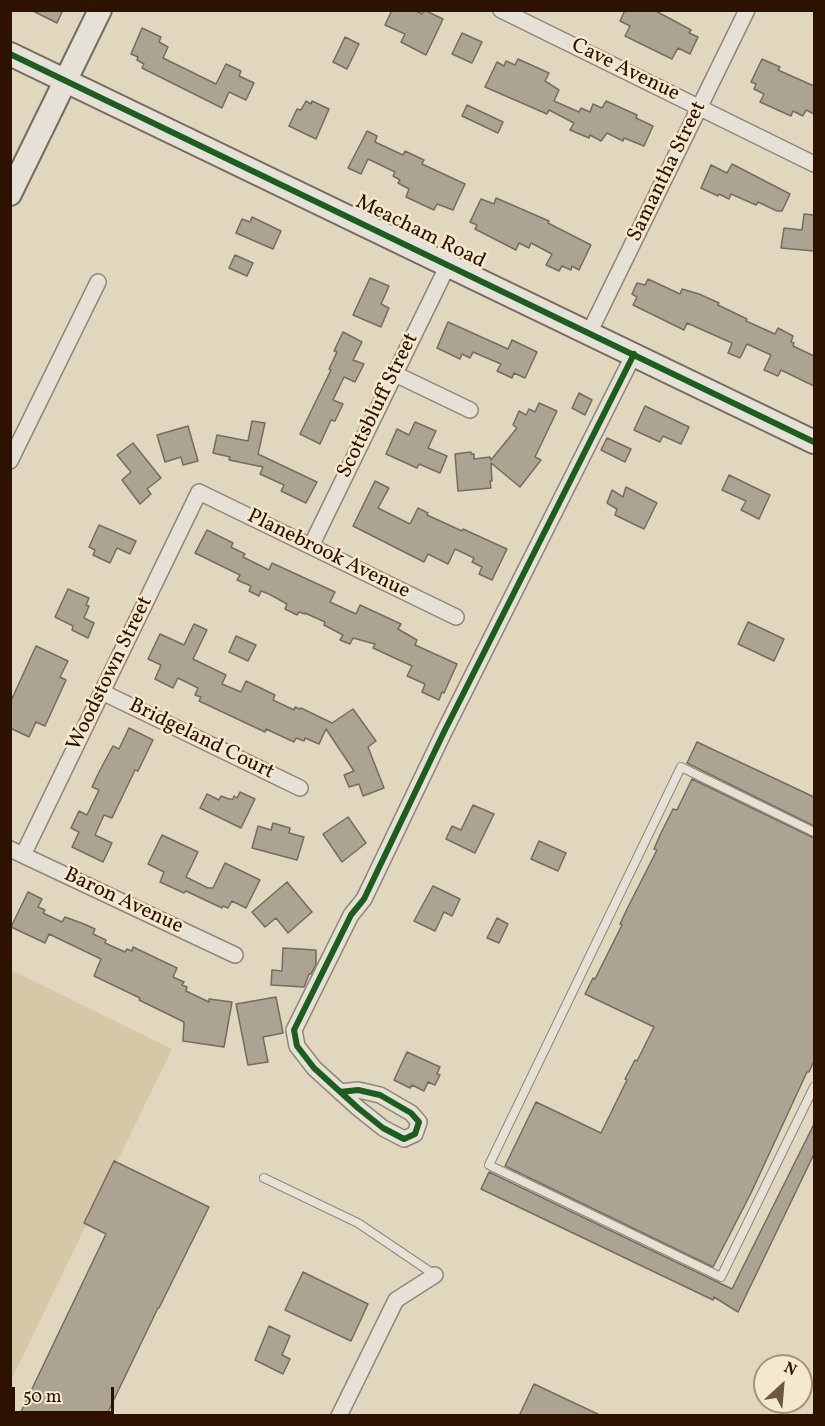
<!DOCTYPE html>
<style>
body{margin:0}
#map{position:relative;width:825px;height:1426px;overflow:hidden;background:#e1d7bf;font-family:Vollkorn,serif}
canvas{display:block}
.frame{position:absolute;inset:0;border:12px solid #2e1200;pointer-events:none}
.north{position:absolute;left:753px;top:1354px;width:60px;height:60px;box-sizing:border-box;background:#f4e9cd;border:2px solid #a5937b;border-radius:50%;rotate:26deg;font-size:16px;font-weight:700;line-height:24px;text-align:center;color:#2e1200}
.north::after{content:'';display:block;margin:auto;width:21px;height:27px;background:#6d5743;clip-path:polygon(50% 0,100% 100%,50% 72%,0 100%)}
.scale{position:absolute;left:12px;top:1387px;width:102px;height:27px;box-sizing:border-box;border:3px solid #2e1200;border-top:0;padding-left:8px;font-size:18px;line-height:21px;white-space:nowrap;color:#2e1200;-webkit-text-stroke:4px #f4e9cd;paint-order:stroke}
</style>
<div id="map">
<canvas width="825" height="1426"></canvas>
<div class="frame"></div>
<div class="north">N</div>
<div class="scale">50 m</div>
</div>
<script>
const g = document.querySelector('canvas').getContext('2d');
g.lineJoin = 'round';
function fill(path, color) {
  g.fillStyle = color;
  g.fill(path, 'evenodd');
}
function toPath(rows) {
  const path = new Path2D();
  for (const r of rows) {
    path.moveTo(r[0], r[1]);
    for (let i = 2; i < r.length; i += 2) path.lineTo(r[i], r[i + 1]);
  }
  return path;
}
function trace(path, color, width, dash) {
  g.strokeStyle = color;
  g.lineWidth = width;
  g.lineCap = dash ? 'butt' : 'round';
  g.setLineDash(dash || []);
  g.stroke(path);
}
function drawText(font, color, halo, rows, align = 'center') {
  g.font = font + ' Vollkorn,serif';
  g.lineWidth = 5;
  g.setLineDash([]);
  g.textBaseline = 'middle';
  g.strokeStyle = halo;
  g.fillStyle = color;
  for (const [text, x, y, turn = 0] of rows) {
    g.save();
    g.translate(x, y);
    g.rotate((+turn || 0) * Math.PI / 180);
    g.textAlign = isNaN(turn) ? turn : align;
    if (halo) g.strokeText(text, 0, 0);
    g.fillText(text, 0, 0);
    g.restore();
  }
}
fill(toPath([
 [11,970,172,1049,11,1380]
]), '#d6c7a7');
const building = toPath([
 [31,10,63,10,57,23,31,10],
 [392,10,414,10,422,14,424,10,443,19,426,55,401,42,405,34,385,25,392,10],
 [625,10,654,10,691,30,689,33,698,37,690,54,678,48,672,59,625,36,630,26,620,21,625,10],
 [142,28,161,37,159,42,168,47,163,58,216,84,226,64,241,71,239,76,254,83,246,100,229,92,222,108,142,68,144,64,137,60,138,57,131,54,142,28],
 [462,33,482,42,472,63,452,54,462,33],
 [345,37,359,44,347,69,333,62,345,37],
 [518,59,549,73,545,81,559,90,554,101,579,112,581,108,590,112,593,104,602,108,606,101,637,115,636,118,653,126,644,146,624,138,623,141,607,133,601,141,590,135,589,138,570,130,574,123,549,110,547,114,485,87,497,62,504,66,506,61,515,65,518,59],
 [762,59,780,67,778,70,814,86,814,114,806,110,803,116,793,111,791,116,760,102,764,94,754,89,756,84,751,82,762,59],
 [306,101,311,104,312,101,329,109,316,139,289,126,297,109,301,110,306,101],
 [467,105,503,122,498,133,462,116,467,105],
 [367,131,377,136,375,142,403,155,405,151,424,160,422,164,465,184,453,210,437,204,434,210,406,197,409,189,398,183,400,180,393,176,395,172,368,159,361,174,348,168,367,131],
 [732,164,790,194,782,211,777,211,758,202,756,205,731,194,729,199,719,194,718,196,701,188,711,165,727,173,732,164],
 [496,198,549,221,548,223,591,245,579,270,572,266,571,270,562,266,559,271,546,265,552,254,531,243,529,248,519,243,516,250,475,229,477,225,470,222,481,199,494,204,496,198],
 [804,214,814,215,814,251,781,248,784,228,802,230,804,214],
 [252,217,281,231,273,249,236,233,242,219,250,222,252,217],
 [235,255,253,263,247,276,229,268,235,255],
 [370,278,389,286,381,304,389,308,381,327,353,315,370,278],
 [648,279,680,294,682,289,699,294,719,303,718,305,747,319,746,321,775,334,778,328,793,336,791,342,794,343,793,346,814,356,814,386,781,370,778,376,764,370,771,355,747,344,740,358,728,353,732,343,687,323,684,330,633,305,637,297,632,294,637,283,645,285,648,279],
 [448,322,508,349,512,340,537,352,525,378,514,373,512,378,497,371,501,364,473,352,470,358,462,354,460,359,437,348,448,322],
 [343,332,362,342,353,360,364,364,355,382,344,377,333,400,343,404,335,421,331,420,320,444,300,434,331,370,329,369,337,352,334,351,343,332],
 [579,393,592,400,585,415,572,408,579,393],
 [539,403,557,411,535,457,541,460,520,487,491,463,492,481,490,481,491,488,458,491,455,454,471,452,471,454,474,454,474,459,490,457,491,460,517,428,513,425,519,411,526,415,529,409,535,412,539,403],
 [645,406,689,427,681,444,663,436,660,442,634,430,645,406],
 [252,421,265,423,258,454,317,482,306,503,281,491,284,485,260,474,263,467,229,460,230,457,213,453,217,435,248,441,252,421],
 [415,422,436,431,428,448,447,456,440,473,419,464,417,468,386,454,397,429,409,435,415,422],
 [188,426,198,461,183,465,181,457,165,462,157,435,188,426],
 [607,438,631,449,625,462,601,450,607,438],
 [133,443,161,478,147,489,151,494,140,504,122,480,131,472,117,455,133,443],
 [729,475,770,495,759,519,741,510,746,501,722,490,729,475],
 [375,481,389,488,378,508,410,524,418,508,428,513,427,515,462,531,463,529,507,549,492,580,479,574,482,567,472,562,474,558,455,549,448,564,428,554,424,562,353,526,375,481],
 [626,487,657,503,644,529,615,515,617,509,607,503,612,490,623,497,626,487],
 [99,525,136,541,130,554,117,548,110,563,93,555,95,550,89,547,99,525],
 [207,530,233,543,231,547,245,554,243,557,269,570,272,563,335,592,330,602,356,614,360,605,401,624,398,629,417,640,415,645,457,664,444,693,442,692,439,700,422,692,425,684,407,676,412,666,373,648,375,644,353,638,350,644,340,640,343,635,324,625,325,622,305,613,305,614,299,612,297,615,285,609,287,604,269,594,261,591,259,596,249,591,251,586,237,580,240,575,195,553,207,530],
 [68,589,89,598,86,605,89,606,84,618,94,623,88,638,72,630,73,626,55,617,68,589],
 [748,622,784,639,774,661,738,644,748,622],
 [194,624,207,630,193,659,226,675,222,684,241,692,246,681,275,695,273,700,294,710,295,707,300,709,301,708,332,723,353,709,376,741,368,747,384,788,363,796,359,784,349,787,344,775,354,771,326,729,319,744,305,738,304,741,296,738,294,742,266,729,265,732,199,701,201,697,195,695,198,688,178,678,173,688,155,679,161,665,148,659,160,634,184,645,194,624],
 [236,636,256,645,248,661,229,652,236,636],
 [36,646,68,661,60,677,66,680,45,726,36,722,29,737,10,728,10,703,36,646],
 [129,728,153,740,138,771,135,770,112,818,104,815,95,835,112,843,103,862,72,847,79,832,71,828,79,811,87,815,99,790,92,787,99,772,113,746,119,749,129,728],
 [697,742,814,797,814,826,687,763,697,742],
 [692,779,814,838,814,1061,809,1072,807,1072,751,1193,713,1267,505,1166,536,1102,601,1133,627,1080,625,1079,635,1060,637,1061,654,1027,585,994,593,978,595,979,622,925,620,924,627,909,657,850,654,849,660,835,673,809,677,810,692,779],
 [240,792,255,799,241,828,200,808,207,794,219,800,221,796,229,799,233,799,234,796,237,798,240,792],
 [473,805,494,814,475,853,446,839,452,826,461,830,473,805],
 [348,817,366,843,342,862,323,834,348,817],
 [273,823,290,828,289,833,304,837,297,860,252,848,258,826,271,830,273,823],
 [162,835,198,852,186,877,208,888,213,888,225,863,260,880,246,908,232,901,228,908,223,906,222,908,186,891,184,893,160,882,164,872,148,864,162,835],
 [539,841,566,853,558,871,531,859,539,841],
 [287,882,312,912,288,933,276,918,265,927,252,912,287,882],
 [433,886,460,899,452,916,444,912,435,931,414,921,433,886],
 [28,892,42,899,38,907,45,910,43,913,62,922,65,917,84,924,95,929,93,934,106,940,105,943,125,952,127,949,132,951,133,947,177,968,173,977,184,982,182,985,187,987,186,991,209,1002,209,999,232,1002,224,1047,183,1041,184,1022,139,1000,140,998,94,976,101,959,49,934,45,943,11,927,28,892],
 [497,918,508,924,499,943,487,938,497,918],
 [283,948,316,950,316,964,311,974,309,974,304,987,271,985,272,970,282,971,283,948],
 [276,997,283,1033,263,1037,268,1062,248,1065,236,1004,276,997],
 [407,1052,440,1067,437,1074,440,1075,435,1085,428,1082,424,1091,412,1085,410,1088,394,1080,407,1052],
 [814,1124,814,1154,738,1312,714,1297,713,1300,481,1189,489,1172,732,1289,814,1124],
 [114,1161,209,1207,159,1308,158,1308,106,1416,19,1416,106,1234,84,1223,114,1161],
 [303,1272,368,1304,351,1341,285,1310,303,1272],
 [269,1326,290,1336,282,1355,290,1359,283,1374,255,1360,269,1326],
 [534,1384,602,1416,519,1416,534,1384]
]);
fill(building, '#aca392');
trace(building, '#766c5e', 1.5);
const lane = toPath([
 [814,832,681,767,489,1165,721,1277,814,1087],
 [264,1178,358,1223,435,1275]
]);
const street = toPath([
 [501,10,814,164],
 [589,333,747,10],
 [395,374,470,410],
 [10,461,98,282],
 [311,546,448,265],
 [102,692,300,788],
 [10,849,235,955],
 [23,855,199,492,456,617],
 [340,1092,358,1090,380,1095,411,1113,419,1122,415,1134,404,1139,383,1128,358,1108,314,1068,297,1046,294,1030,351,915,364,899,444,732,634,354],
 [339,1416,396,1300,435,1275]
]);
const secondary = toPath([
 [10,54,814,442],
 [10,194,100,10]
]);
trace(lane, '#908777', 10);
trace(street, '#908777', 18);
trace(secondary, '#766c5e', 26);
trace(lane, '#e6e1d6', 8);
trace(street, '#e6e1d6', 15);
trace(secondary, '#e6e1d6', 22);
trace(toPath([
 [10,54,814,442],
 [340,1092,358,1090,380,1095,411,1113,419,1122,415,1134,404,1139,383,1128,358,1108,314,1068,297,1046,294,1030,351,915,364,899,444,732,634,354]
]), '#1b5e20', 6);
drawText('21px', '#2e1200', '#f4e9cd', [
 ["Cave Avenue",625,71,26],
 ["Samantha Street",668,172,-64],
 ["Meacham Road",420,233,26],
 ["Scottsbluff Street",379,406,-64],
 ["Planebrook Avenue",328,555,26],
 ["Woodstown Street",111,674,-64],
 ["Bridgeland Court",201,740,26],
 ["Baron Avenue",123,902,25]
]);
</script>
